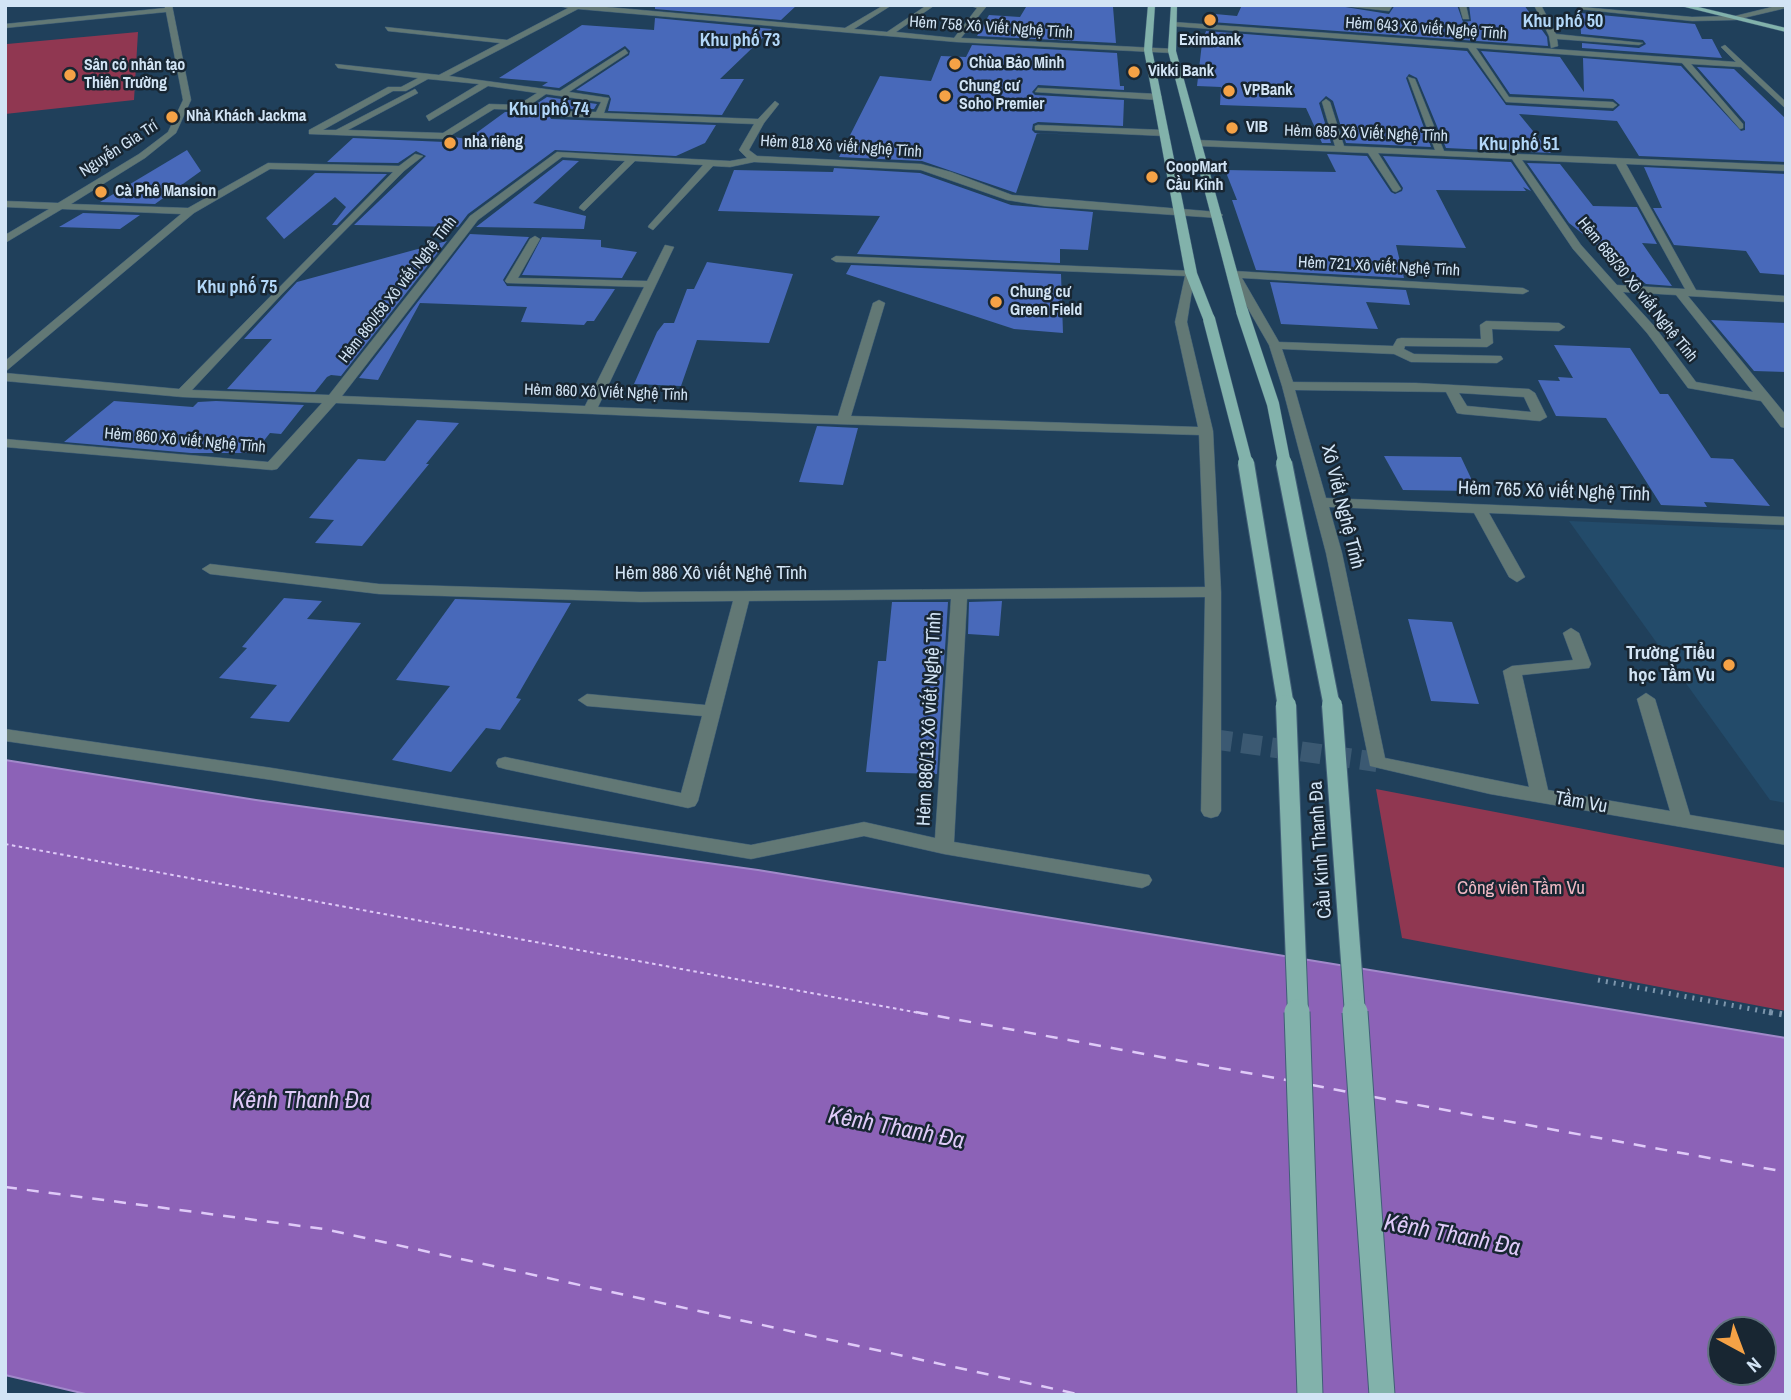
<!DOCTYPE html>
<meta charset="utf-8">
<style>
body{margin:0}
#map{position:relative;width:1791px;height:1400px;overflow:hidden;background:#20405b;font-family:"Archivo Narrow",sans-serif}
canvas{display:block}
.frame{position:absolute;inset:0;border:7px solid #d2e4f5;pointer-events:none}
.north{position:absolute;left:1707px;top:1316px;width:70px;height:70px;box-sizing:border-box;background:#182632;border:2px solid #627280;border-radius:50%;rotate:139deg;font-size:19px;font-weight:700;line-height:28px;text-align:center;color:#d2e4f5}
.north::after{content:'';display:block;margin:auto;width:24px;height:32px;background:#f5a246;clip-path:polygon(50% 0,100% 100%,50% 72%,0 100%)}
</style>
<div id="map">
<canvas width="1791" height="1400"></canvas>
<div class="frame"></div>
<div class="north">N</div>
</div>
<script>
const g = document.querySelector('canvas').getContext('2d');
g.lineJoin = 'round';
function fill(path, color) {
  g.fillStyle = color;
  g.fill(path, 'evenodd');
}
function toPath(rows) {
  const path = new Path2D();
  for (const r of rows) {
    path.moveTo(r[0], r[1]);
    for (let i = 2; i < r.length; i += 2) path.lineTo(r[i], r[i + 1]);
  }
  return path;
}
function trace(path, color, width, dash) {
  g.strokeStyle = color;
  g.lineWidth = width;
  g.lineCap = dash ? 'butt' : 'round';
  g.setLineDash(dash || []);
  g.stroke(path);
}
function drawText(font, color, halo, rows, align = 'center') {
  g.font = font + ' "Archivo Narrow",sans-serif';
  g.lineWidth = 5;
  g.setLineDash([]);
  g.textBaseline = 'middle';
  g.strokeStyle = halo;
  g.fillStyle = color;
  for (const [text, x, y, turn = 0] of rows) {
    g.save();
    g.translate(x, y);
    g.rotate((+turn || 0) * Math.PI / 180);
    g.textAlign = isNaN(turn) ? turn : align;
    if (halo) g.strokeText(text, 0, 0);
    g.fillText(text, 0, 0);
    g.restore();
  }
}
fill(toPath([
 [1569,521,1786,530,1786,803,1770,800]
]), '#234b6a');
fill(toPath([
 [138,32,134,100,5,114,7,44],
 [1376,789,1786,868,1786,1011,1402,938]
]), '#903751');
const water = toPath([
 [5,760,256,800,758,870,1786,1038,1786,1395,90,1395,5,1375,5,760],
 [1721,1330,1763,1330,1763,1372,1721,1372,1721,1330]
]);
fill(water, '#8c62b7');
trace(water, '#a189ca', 2);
trace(toPath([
 [5,844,925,1014]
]), '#dfcaf8', 2, [3.5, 3.5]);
trace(toPath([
 [916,1012,1286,1080],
 [1312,1085,1348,1092],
 [1374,1097,1786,1172],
 [5,1187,324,1229,1082,1395]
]), '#dfcaf8', 2.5, [12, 10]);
fill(toPath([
 [655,5,797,5,781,20,655,9],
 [1051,5,1113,7,1116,43,977,36,989,15,1020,17,1026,7],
 [1242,5,1333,5,1389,14,1395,5,1457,5,1463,22,1471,21,1469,5,1524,5,1547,37,1548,46,1211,22,1215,14,1237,16],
 [1580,13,1695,24,1702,39,1712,39,1722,58,1582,48,1582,43,1639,48,1646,44,1643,40,1581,34],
 [655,18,772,29,720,79,744,79,722,115,608,111,611,99,609,95,576,90,629,55,630,51,625,46,559,88,542,86,548,82,499,78,582,25,654,30],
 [1206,31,1467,51,1506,105,1613,111,1620,105,1613,99,1510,94,1481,51,1560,57,1584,92,1583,58,1681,66,1741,131,1745,130,1745,122,1697,67,1734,69,1786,119,1786,162,1639,156,1617,121,1519,114,1551,153,1446,148,1417,78,1409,74,1406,78,1431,147,1346,143,1333,101,1326,96,1319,103,1331,143,1322,143,1306,108,1220,105,1221,87,1197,86,1202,43],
 [972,45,1117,53,1120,86,1124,86,1124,90,1038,85,1032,92,1035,95,1124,100,1123,126,1038,122,1033,124,1032,130,1035,133,1123,137,1037,133,1016,193,922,161,839,157,880,76,931,81,941,56,966,57],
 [547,97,597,104,594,109,546,109,551,119,716,125,705,143,676,156,555,150,468,214,458,227,354,225,426,156,416,151,398,163,327,162,353,138,445,142,453,137,468,139,505,112,524,112],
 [187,150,201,171,155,204,100,202],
 [1327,154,1367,156,1391,192,1395,194,1402,191,1403,188,1383,156,1511,162,1531,191,1523,187,1526,191,1436,190,1466,248,1396,245,1404,278,1256,270,1232,200,1237,200,1225,170,1336,172],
 [563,160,579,161,533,203,586,216,584,229,476,227],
 [1527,163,1560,164,1593,206,1637,207,1657,244,1642,243,1672,286,1646,284,1569,223],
 [1644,167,1786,174,1786,275,1760,273,1746,251,1674,245,1653,208,1662,208],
 [834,168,920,173,1011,205,1093,212,1088,250,1060,249,1060,263,857,254,880,216,718,211,734,170,833,172],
 [315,173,387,174,337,225,332,225,346,207,335,197,284,239,266,218],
 [83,213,140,215,120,229,59,227],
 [470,234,529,237,503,280,507,286,615,289,594,321,587,321,584,325,521,322,527,307,420,303,378,380,359,378],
 [542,237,601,240,601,247,637,252,622,278,522,275],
 [447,241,341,376,331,375,327,377,315,392,227,389,272,339,244,339,297,282],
 [707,262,793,274,769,343,697,340,681,386,634,384,657,332,664,323,674,323,687,289,694,289],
 [851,265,1061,274,1063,333,1014,329,846,274],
 [1270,282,1406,290,1410,305,1366,302,1378,329,1281,324],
 [1711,320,1786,323,1786,372,1754,371],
 [1554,345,1630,348,1660,394,1668,394,1711,458,1733,459,1770,506,1704,502,1707,507,1661,505,1606,418,1556,416,1538,380,1560,381,1558,377,1573,378],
 [114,401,193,407,198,402,216,401,304,405,281,434,270,433,254,453,191,453,64,442],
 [417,420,459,423,426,464,429,464,362,546,315,543,334,520,309,518,358,459,385,461],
 [817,426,858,428,843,485,799,482],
 [1384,456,1461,457,1477,491,1403,490],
 [284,598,322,601,307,619,361,623,289,722,250,718,277,685,219,678,247,648,242,647],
 [455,599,571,603,516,698,521,699,500,730,486,728,451,772,392,760,450,686,396,680],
 [1002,601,999,636,968,634,969,602],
 [892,602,948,602,937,774,866,772,878,661,886,661],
 [1408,619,1452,622,1479,704,1431,701]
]), '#4869ba');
trace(toPath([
 [1212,739,1377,762]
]), '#3b5972', 20, [20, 10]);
const minor = toPath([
 [165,5,172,5,191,100,176,133,145,158,71,204,188,208,268,163,399,166,415,154,423,156,404,171,281,295,192,390,329,395,470,216,557,152,730,161,747,158,739,150,754,124,551,116,548,111,596,112,601,102,546,94,523,110,494,109,445,139,309,134,309,130,388,87,401,87,418,78,338,68,335,64,439,75,500,43,388,31,385,27,507,40,568,8,554,5,584,5,845,28,884,5,892,5,854,29,887,32,927,5,935,5,896,32,954,38,977,8,968,5,983,5,986,7,961,38,1175,49,1172,53,956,42,578,9,449,76,560,91,625,49,628,53,569,92,609,98,604,113,758,119,775,101,779,104,764,123,749,150,757,156,921,164,951,172,1012,195,1218,212,1223,215,1218,218,1044,206,1007,200,921,170,754,162,730,167,713,166,653,230,648,227,649,225,703,165,635,161,584,211,579,208,580,206,625,161,562,157,478,220,342,396,585,406,644,287,507,283,505,281,530,239,535,236,540,239,518,278,647,281,665,245,674,247,598,407,838,416,873,303,879,300,885,303,851,416,1198,427,1175,322,1185,276,836,262,831,259,836,256,1195,271,1187,322,1213,431,1221,592,1221,811,1218,816,1211,818,1204,816,1201,811,1205,597,967,599,954,842,1149,875,1152,880,1149,885,1142,888,944,854,864,836,751,859,272,780,5,741,5,729,272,768,751,845,864,822,935,838,951,599,749,601,698,801,695,806,688,808,505,769,498,767,496,763,498,759,505,757,681,793,702,716,587,706,578,700,587,694,705,705,733,601,640,602,379,594,210,574,202,569,210,564,379,584,640,592,1205,587,1199,435,802,423,336,403,277,469,272,470,5,447,5,439,268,462,322,403,182,397,5,381,5,373,179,389,393,172,270,169,194,213,5,372,5,361,181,214,62,209,5,243,5,235,49,209,5,207,5,201,58,203,139,154,168,132,183,100,166,12,5,28,5,24,165,8,165,5],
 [428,79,479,84,426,116,429,121,488,86,537,93,518,105,489,104,443,133,348,130,418,93,415,89,336,130,323,130,393,91,406,91,428,79],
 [1335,5,1386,7,1393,5,1389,11,1335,5],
 [1459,5,1466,5,1469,19,1463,19,1459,5],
 [1534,5,1541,5,1556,34,1643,43,1639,45,1557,39,1558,46,1551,48,1549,36,1534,5],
 [1780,5,1786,5,1786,8,1735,20,1692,21,1578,9,1582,7,1692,17,1735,16,1780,5],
 [1173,22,1736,62,1721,47,1725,45,1786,102,1786,109,1741,67,1691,64,1743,124,1743,128,1740,129,1682,63,1476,48,1509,97,1613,102,1617,105,1613,108,1506,102,1468,48,1170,26,1173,22],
 [1408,77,1415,79,1444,151,1786,165,1786,171,1626,164,1696,290,1786,296,1786,302,1688,296,1786,415,1786,428,1781,427,1761,401,1688,388,1647,333,1573,249,1512,159,1378,153,1401,189,1396,192,1393,191,1368,153,1198,146,1193,143,1198,140,1335,146,1322,102,1326,99,1330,102,1344,146,1435,150,1408,77],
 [1522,160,1616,164,1685,289,1617,285,1581,245,1522,160],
 [1623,292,1676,295,1753,392,1696,382,1655,327,1623,292],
 [1038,88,1158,94,1162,97,1158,100,1035,92,1038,88],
 [1038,125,1164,130,1168,133,1164,136,1035,130,1035,126,1038,125],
 [1234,271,1523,288,1529,291,1523,294,1242,278,1279,342,1393,346,1397,339,1401,338,1481,339,1480,325,1486,321,1559,323,1565,327,1559,331,1492,329,1493,343,1487,347,1405,346,1404,349,1414,354,1501,356,1503,359,1497,363,1411,362,1394,354,1282,349,1293,382,1416,383,1529,389,1535,393,1547,417,1540,421,1462,414,1457,413,1446,392,1295,390,1326,498,1786,517,1786,525,1489,513,1525,577,1517,582,1509,577,1474,513,1329,507,1342,553,1385,758,1529,787,1503,671,1512,666,1573,660,1563,633,1571,628,1579,633,1591,664,1589,668,1522,675,1548,790,1670,811,1637,699,1646,693,1655,699,1690,815,1786,831,1786,845,1490,794,1370,766,1326,553,1282,386,1269,345,1228,274,1234,271],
 [1459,393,1524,397,1531,412,1467,406,1459,393]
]);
const major = toPath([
 [1148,5,1155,5,1152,50,1197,273,1215,319,1209,323,1203,319,1185,273,1144,50,1148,5],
 [1171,5,1177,5,1176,51,1248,311,1242,314,1236,311,1168,51,1171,5],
 [1677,5,1690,5,1786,28,1786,32,1677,5]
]);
trace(minor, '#405e77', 1);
trace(major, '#405e77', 1);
trace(toPath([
 [1598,980,1778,1014]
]), '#7c95ab', 5, [2, 6]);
trace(toPath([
 [1769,1012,1786,1015]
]), '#7c95ab', 6, [2.5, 8]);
fill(minor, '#627875');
fill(major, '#82b2ab');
const majorBridgeFar3 = toPath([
 [1242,311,1273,404,1285,465],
 [1209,319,1247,465]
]);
const majorBridgeFar2 = toPath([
 [1246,463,1286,707],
 [1284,463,1332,707]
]);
const majorBridgeFar1 = toPath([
 [1286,705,1298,1014],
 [1332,705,1355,1014]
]);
const majorBridge = toPath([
 [1297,1012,1310,1395],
 [1355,1012,1382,1395]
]);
trace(majorBridgeFar3, '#405e77', 13, []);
trace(majorBridgeFar2, '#405e77', 18, []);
trace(majorBridgeFar1, '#405e77', 22, []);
trace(majorBridge, '#405e77', 27, []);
trace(majorBridgeFar3, '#82b2ab', 12);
trace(majorBridgeFar2, '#82b2ab', 16);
trace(majorBridgeFar1, '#82b2ab', 20);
trace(majorBridge, '#82b2ab', 25);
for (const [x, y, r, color] of [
 [1210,20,7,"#f5a246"],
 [955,64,7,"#f5a246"],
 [1134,72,7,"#f5a246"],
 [70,75,7,"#f5a246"],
 [1229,91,7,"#f5a246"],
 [945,96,7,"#f5a246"],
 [172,117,7,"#f5a246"],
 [1232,128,7,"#f5a246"],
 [450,143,7,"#f5a246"],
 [1152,177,7,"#f5a246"],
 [101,192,7,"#f5a246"],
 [996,302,7,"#f5a246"],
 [1729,665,7,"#f5a246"]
]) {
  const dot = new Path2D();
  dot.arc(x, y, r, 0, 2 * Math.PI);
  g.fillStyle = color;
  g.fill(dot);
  trace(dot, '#182632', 2.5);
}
drawText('16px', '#d2e4f5', '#182632', [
 ["Hẻm 758 Xô Viết Nghệ Tĩnh",991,28,4],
 ["Hẻm 643 Xô viết Nghệ Tĩnh",1426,29,4],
 ["Hẻm 685 Xô Viết Nghệ Tĩnh",1366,134,2],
 ["Hẻm 818 Xô viết Nghệ Tĩnh",841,147,4],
 ["Nguyễn Gia Trí",119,149,-33],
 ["Hẻm 721 Xô viết Nghệ Tĩnh",1379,267,3],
 ["Hẻm 860/58 Xô viết Nghệ Tĩnh",398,290,-52],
 ["Hẻm 685/30 Xô viết Nghệ Tĩnh",1637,290,51],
 ["Hẻm 860 Xô Viết Nghệ Tĩnh",606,393,2],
 ["Hẻm 860 Xô viết Nghệ Tĩnh",185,441,5]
]);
drawText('bold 16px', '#d2e4f5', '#182632', [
 ["Eximbank",1210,41,"center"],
 ["Chùa Bảo Minh",969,64],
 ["Sân cỏ nhân tạo",84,66],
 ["Thiên Trường",84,84],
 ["Vikki Bank",1148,72],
 ["Chung cư",959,87],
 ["Soho Premier",959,105],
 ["VPBank",1243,91],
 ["Nhà Khách Jackma",186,117],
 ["VIB",1246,128],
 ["nhà riêng",464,143],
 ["CoopMart",1166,168],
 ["Cầu Kinh",1166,186],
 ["Cà Phê Mansion",115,192],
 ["Chung cư",1010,293],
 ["Green Field",1010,311]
], 'left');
drawText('bold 18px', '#b3d8f9', '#182632', [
 ["Khu phố 50",1563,22],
 ["Khu phố 73",740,41],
 ["Khu phố 74",549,110],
 ["Khu phố 51",1519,145],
 ["Khu phố 75",237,288]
]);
drawText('19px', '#d2e4f5', '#182632', [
 ["Hẻm 765 Xô viết Nghệ Tĩnh",1554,492,2],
 ["Xô Viết Nghệ Tĩnh",1342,507,76],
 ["Hẻm 886 Xô viết Nghệ Tĩnh",711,574],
 ["Hẻm 886/13 Xô viết Nghệ Tĩnh",930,719,-87],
 ["Tầm Vu",1581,803,10],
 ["Cầu Kinh Thanh Đa",1321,850,-94]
]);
drawText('bold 19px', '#d2e4f5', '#182632', [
 ["Trường Tiểu",1715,654],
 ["học Tầm Vu",1715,676]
], 'right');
drawText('19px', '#efb8c3', '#182632', [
 ["Công viên Tầm Vu",1521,889]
]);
drawText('italic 24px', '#dfcaf8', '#182632', [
 ["Kênh Thanh Đa",301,1102],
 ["Kênh Thanh Đa",896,1129,11],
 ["Kênh Thanh Đa",1452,1236,11]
]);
</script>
